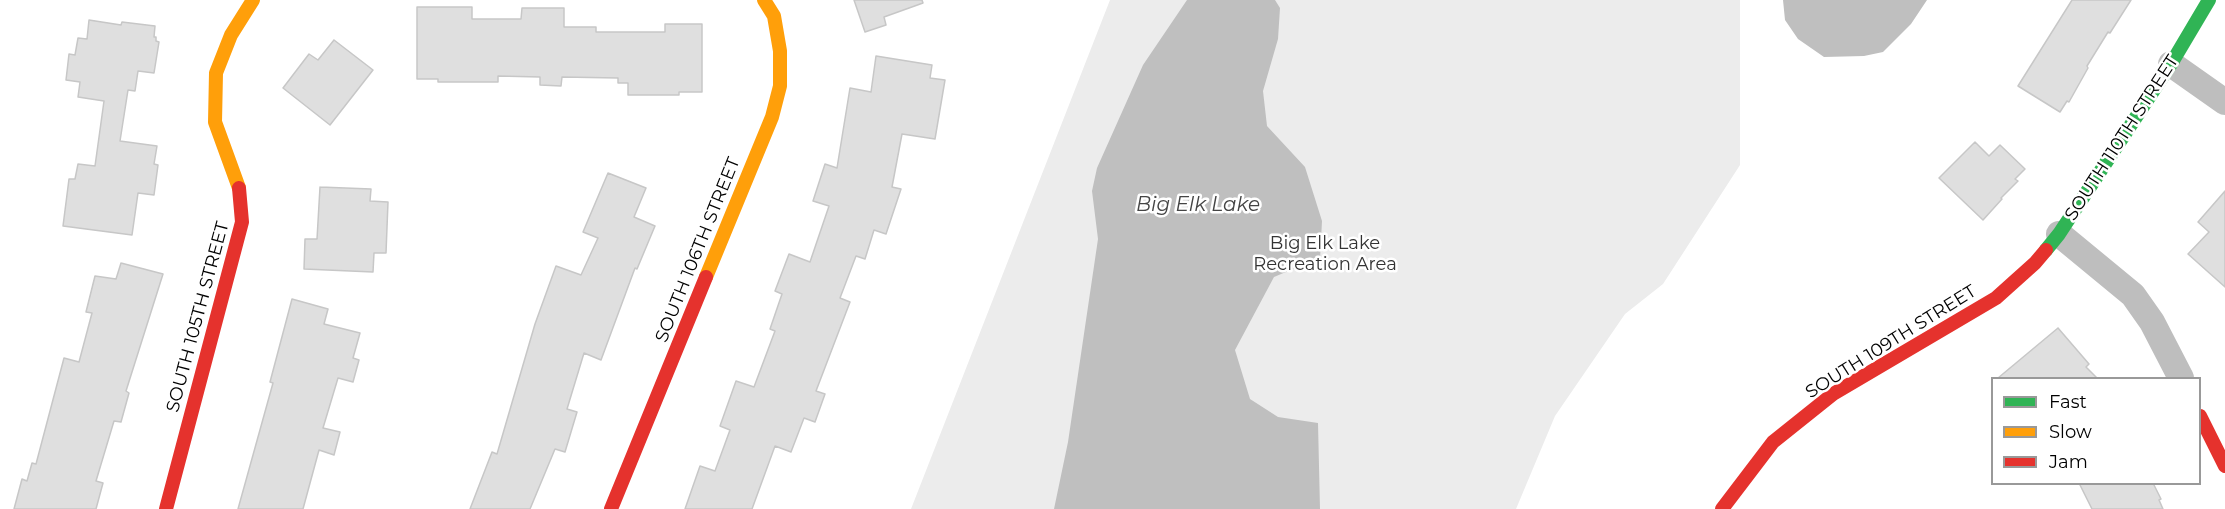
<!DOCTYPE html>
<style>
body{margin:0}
#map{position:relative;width:2225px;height:509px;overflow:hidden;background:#fff;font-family:Montserrat,sans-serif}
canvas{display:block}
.legend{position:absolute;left:1991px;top:377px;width:210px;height:108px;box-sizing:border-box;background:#fff;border:2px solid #999;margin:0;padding:8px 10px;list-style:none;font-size:18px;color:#000}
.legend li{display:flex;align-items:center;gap:12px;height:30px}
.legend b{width:30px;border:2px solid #999}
</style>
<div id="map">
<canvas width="2225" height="509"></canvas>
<ul class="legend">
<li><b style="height:8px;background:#30b455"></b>Fast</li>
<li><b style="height:8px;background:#ff9f0a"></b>Slow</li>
<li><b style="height:8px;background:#e5322d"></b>Jam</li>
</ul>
</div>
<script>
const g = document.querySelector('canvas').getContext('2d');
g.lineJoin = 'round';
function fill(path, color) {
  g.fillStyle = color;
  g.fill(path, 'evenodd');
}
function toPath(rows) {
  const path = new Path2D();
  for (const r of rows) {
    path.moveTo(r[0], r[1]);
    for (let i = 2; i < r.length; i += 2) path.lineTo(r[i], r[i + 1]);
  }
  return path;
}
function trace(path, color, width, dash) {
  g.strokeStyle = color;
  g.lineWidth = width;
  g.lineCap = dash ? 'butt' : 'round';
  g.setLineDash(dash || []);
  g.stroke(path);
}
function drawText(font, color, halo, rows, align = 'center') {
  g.font = font + ' Montserrat,sans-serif';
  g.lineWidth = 5;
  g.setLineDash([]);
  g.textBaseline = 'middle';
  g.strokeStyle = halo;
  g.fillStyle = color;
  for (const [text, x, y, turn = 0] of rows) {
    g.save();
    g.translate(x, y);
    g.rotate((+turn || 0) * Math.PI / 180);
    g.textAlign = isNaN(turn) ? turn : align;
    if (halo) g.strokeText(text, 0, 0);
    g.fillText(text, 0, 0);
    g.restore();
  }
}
fill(toPath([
 [1110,0,1740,0,1740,165,1663,284,1625,314,1555,416,1516,509,911,509]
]), '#ececec');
fill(toPath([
 [1187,0,1275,0,1280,8,1278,39,1263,91,1267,126,1305,167,1322,221,1320,260,1311,271,1293,269,1274,277,1235,350,1250,399,1278,417,1318,423,1320,509,1054,509,1068,442,1098,239,1092,191,1097,168,1143,65],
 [1783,0,1927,0,1911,24,1883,52,1864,56,1824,57,1798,39,1785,20]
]), '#bfbfbf');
const building = toPath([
 [854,0,922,0,923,3,884,17,886,25,865,32,854,0],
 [2072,0,2131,0,2110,33,2108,32,2087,66,2088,68,2069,102,2067,101,2060,112,2018,86,2072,0],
 [417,7,472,7,472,19,521,19,522,8,564,8,564,27,596,27,596,32,665,32,665,24,702,24,702,92,679,92,679,95,628,95,628,83,618,83,618,78,562,77,561,86,540,85,540,77,498,76,498,82,438,82,438,79,417,79,417,7],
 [89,20,121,25,122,22,155,26,154,37,156,37,156,41,159,42,154,73,138,71,135,91,128,90,120,141,157,146,154,164,158,165,154,195,138,193,132,235,63,226,69,179,75,179,78,164,95,166,104,101,78,97,80,82,66,80,69,54,75,55,78,38,87,39,89,20],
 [334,40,373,70,330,125,283,88,309,54,318,60,334,40],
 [876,56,932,65,930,78,945,80,935,139,902,134,892,187,901,189,886,234,874,230,865,259,856,256,840,298,850,302,816,391,825,394,815,422,804,418,791,452,775,446,752,509,685,509,700,466,715,471,730,430,720,426,736,381,754,387,775,331,770,329,782,294,775,291,789,254,810,262,829,206,813,201,825,164,837,168,850,88,871,92,876,56],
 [1975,142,1989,156,2000,145,2025,169,2015,179,2018,181,2001,198,2002,199,1983,220,1939,178,1975,142],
 [608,173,646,188,634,217,655,226,637,269,635,268,601,360,584,353,567,409,577,412,565,452,555,449,530,509,470,509,492,452,497,454,535,324,556,266,581,275,598,238,583,232,608,173],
 [320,187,371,189,370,201,388,202,386,253,374,253,373,272,304,269,305,239,317,239,320,187],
 [2225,191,2225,287,2188,254,2209,232,2198,222,2225,191],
 [121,263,163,274,126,391,129,393,121,422,114,421,96,481,103,483,96,509,14,509,22,479,27,481,32,463,36,464,64,358,79,362,92,313,86,312,95,276,116,279,121,263],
 [292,299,328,309,324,324,360,333,353,358,359,360,353,382,338,378,323,428,340,432,334,455,319,450,303,509,238,509,273,383,270,382,292,299],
 [2058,328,2089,364,2086,367,2097,378,1998,378,2058,328],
 [2079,483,2153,483,2161,499,2159,500,2163,509,2092,509,2079,483]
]);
fill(building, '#dfdfdf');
trace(building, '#c7c7c7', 1.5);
trace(toPath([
 [2171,64,2225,102],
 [2059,234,2133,295,2152,322,2181,378]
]), '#bebebe', 26);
trace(toPath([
 [2046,250,2059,234,2171,64,2209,0]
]), '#30b455', 14);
trace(toPath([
 [239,188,215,122,216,73,231,35,253,0],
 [706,277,772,117,780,86,780,51,774,16,764,0]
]), '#ff9f0a', 14);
trace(toPath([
 [2200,416,2225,466],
 [166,509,242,222,239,188],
 [611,509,706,277],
 [1722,509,1773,442,1833,394,1996,298,2035,263,2046,250]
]), '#e5322d', 14);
drawText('18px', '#000', '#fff', [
 ["SOUTH 110TH STREET",2122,138,-57],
 ["SOUTH 106TH STREET",698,250,-68],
 ["SOUTH 105TH STREET",198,317,-75],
 ["SOUTH 109TH STREET",1891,342,-32]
]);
drawText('18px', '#333', '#fff', [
 ["Big Elk Lake",1325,244],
 ["Recreation Area",1325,265]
]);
drawText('italic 20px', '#444', '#fff', [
 ["Big Elk Lake",1198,205]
]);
</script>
